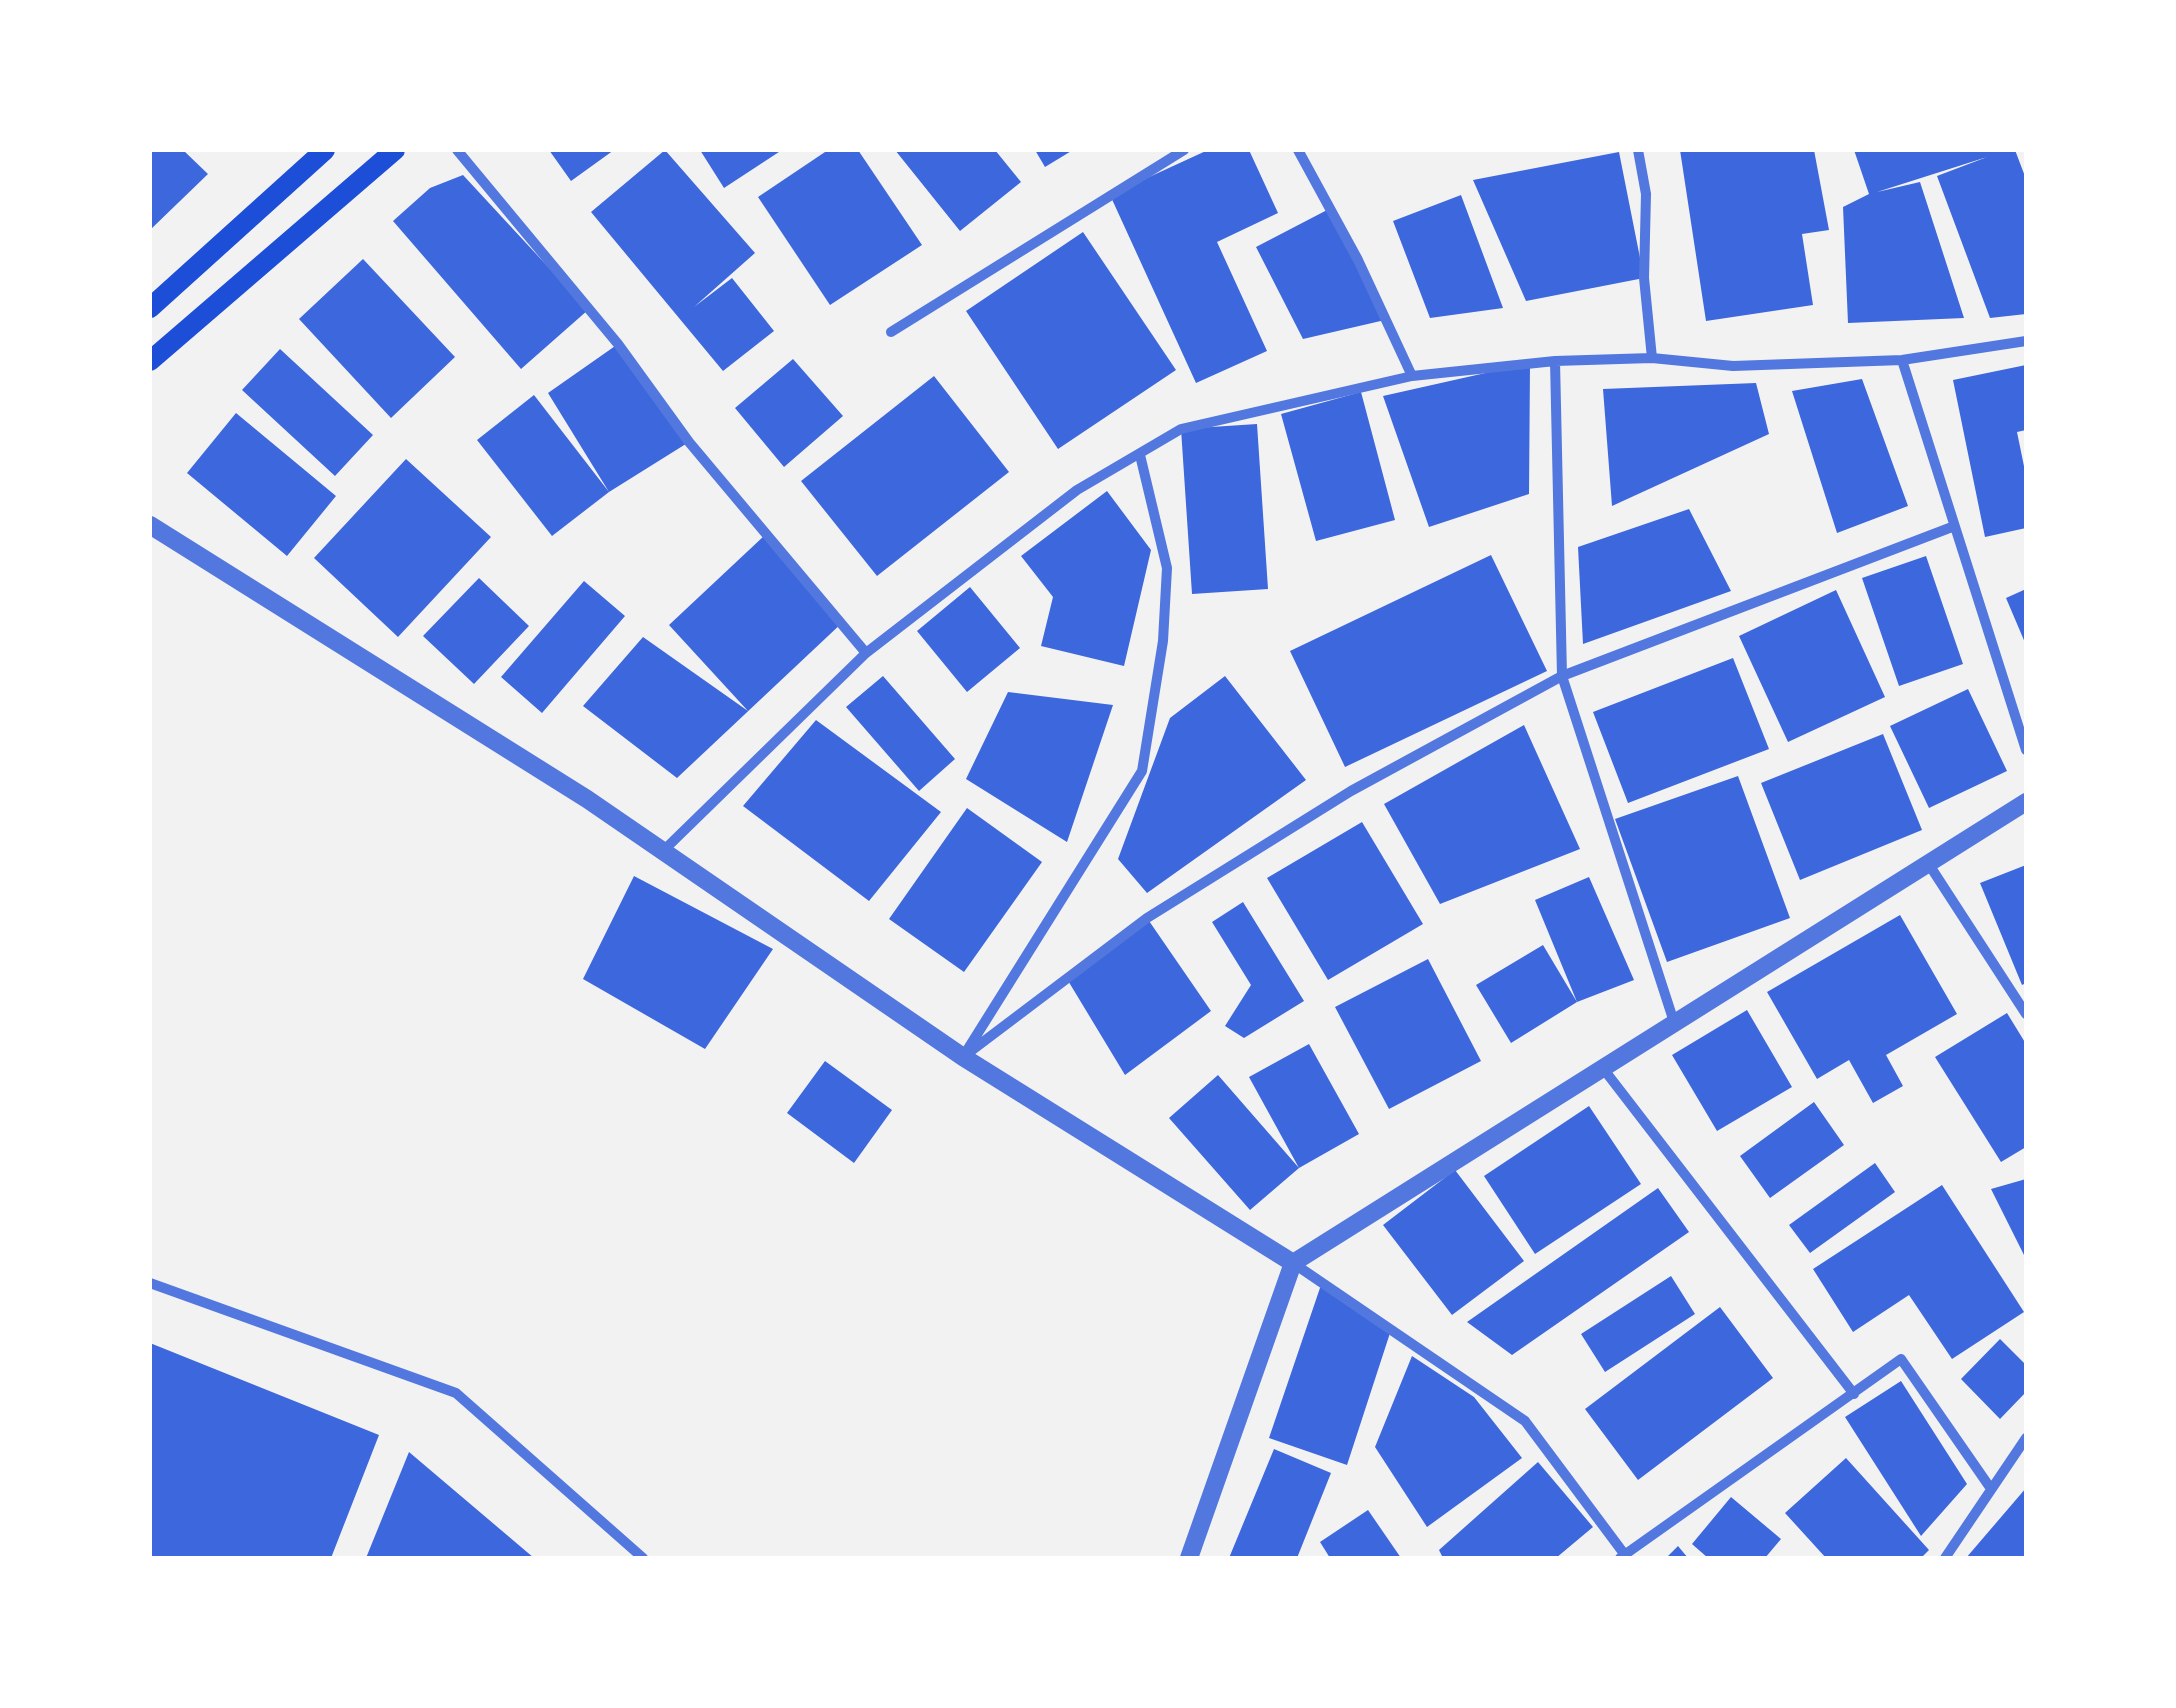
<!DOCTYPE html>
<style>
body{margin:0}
#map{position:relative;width:2176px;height:1708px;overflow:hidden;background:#f2f2f2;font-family:"Work Sans",sans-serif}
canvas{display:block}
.frame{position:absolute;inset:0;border:152px solid #fff;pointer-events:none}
</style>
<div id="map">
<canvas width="2176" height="1708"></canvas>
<div class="frame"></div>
</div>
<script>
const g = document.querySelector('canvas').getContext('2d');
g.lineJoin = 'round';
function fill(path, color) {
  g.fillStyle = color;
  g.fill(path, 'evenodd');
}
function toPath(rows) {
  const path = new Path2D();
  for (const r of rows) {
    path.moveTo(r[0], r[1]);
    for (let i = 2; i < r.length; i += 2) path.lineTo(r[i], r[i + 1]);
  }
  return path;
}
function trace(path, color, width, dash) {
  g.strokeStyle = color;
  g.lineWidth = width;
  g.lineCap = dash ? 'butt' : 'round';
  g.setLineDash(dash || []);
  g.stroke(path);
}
fill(toPath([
 [150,150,183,150,208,174,150,230],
 [549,150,614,150,571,181],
 [665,150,755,253,694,307,732,278,774,331,723,371,591,212],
 [700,150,782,150,724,188],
 [828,150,858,150,922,245,830,305,758,197],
 [895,150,995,150,1021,182,960,231],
 [1035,150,1073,150,1045,167],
 [1208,150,1249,150,1278,213,1217,242,1267,351,1196,383,1110,195],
 [1680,150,1814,150,1829,230,1802,234,1813,305,1706,321],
 [1854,150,2015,150,2026,179,2026,314,1990,318,1937,176,1987,157,1877,192,1920,182,1964,318,1848,323,1843,207,1869,194],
 [1619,152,1644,278,1526,301,1473,180],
 [463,175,588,310,521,369,393,221,430,188],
 [1461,195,1503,308,1430,318,1393,221],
 [1329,209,1385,320,1303,339,1256,247],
 [1083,232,1176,370,1058,449,966,311],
 [363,259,455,357,391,418,299,319],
 [618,344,689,442,609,492,552,536,477,440,534,395,609,492,548,393],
 [280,349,373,435,335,476,242,390],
 [793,359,843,416,784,467,735,408],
 [1530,363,1529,494,1429,527,1383,396],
 [2026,365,2026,430,2017,432,2026,476,2026,528,1985,537,1953,380],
 [934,376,1009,472,877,576,801,481],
 [1862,379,1908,506,1837,533,1792,391],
 [1756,383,1769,434,1612,506,1603,389],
 [1361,392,1395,520,1316,541,1281,414],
 [236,413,336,496,287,556,187,473],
 [1257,424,1268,589,1192,594,1181,429],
 [406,459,491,537,398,637,314,558],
 [1107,491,1151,550,1124,666,1041,646,1053,597,1021,556],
 [1689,509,1731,591,1583,644,1578,547],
 [765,535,844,621,677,778,583,706,643,637,748,711,669,625],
 [1491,555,1547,671,1345,767,1290,651],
 [1926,556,1963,664,1899,686,1862,578],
 [479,578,529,626,474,684,423,636],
 [584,581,625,616,542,713,501,677],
 [970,587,1020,648,967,692,917,631],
 [2026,589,2026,645,2006,598],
 [1836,590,1885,697,1788,742,1739,636],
 [1733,658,1769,749,1628,803,1593,712],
 [883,676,955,759,919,791,846,707],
 [1225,676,1306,780,1147,893,1118,859,1170,718],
 [1968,689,2007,771,1929,808,1890,726],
 [1008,692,1113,705,1067,842,966,779],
 [816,720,941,812,869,901,743,806],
 [1524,725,1580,849,1440,904,1384,804],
 [1883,734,1922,830,1800,880,1761,783],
 [1738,776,1790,918,1667,962,1615,819],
 [967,808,1042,862,964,972,889,919],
 [1362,822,1423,924,1328,980,1267,878],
 [2026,865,2026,983,2022,985,1980,883],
 [634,876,773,949,705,1049,583,979],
 [1589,877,1634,980,1577,1002,1511,1043,1476,985,1543,945,1577,1002,1535,900],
 [1243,902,1304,1001,1244,1038,1225,1026,1251,985,1212,922],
 [1900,915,1957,1014,1886,1055,1903,1086,1873,1103,1849,1060,1817,1079,1767,992],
 [1147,918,1211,1011,1125,1075,1067,979],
 [1428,959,1481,1061,1389,1109,1335,1007],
 [1747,1010,1792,1087,1717,1131,1672,1055],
 [2007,1013,2026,1044,2026,1147,2001,1162,1935,1057],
 [1309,1044,1359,1134,1299,1168,1250,1210,1169,1118,1218,1075,1299,1168,1249,1077],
 [825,1061,892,1110,854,1163,787,1113],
 [1814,1102,1844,1145,1770,1198,1740,1156],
 [1589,1106,1641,1184,1535,1254,1484,1176],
 [1875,1163,1895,1192,1810,1253,1789,1225],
 [1455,1170,1524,1261,1452,1315,1383,1225],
 [2026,1179,2026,1259,1991,1189],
 [1942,1185,2024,1312,1952,1359,1909,1295,1853,1332,1813,1269],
 [1658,1188,1689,1232,1512,1355,1467,1322],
 [1671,1276,1695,1314,1605,1372,1581,1334],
 [1322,1282,1391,1330,1347,1465,1269,1438],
 [1720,1307,1773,1378,1638,1480,1585,1409],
 [2000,1339,2026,1365,2026,1392,2000,1419,1961,1379],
 [150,1343,379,1435,331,1558,150,1558],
 [1412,1356,1474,1397,1522,1458,1427,1527,1375,1447],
 [1901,1381,1967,1484,1921,1536,1845,1417],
 [1274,1449,1331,1473,1297,1558,1229,1558],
 [409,1452,534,1558,366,1558],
 [1846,1458,1929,1550,1921,1558,1826,1558,1785,1513],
 [1538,1462,1593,1527,1556,1558,1443,1558,1439,1550],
 [2026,1488,2026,1558,1966,1558],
 [1731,1497,1781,1539,1765,1558,1708,1558,1692,1544],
 [1368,1510,1401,1558,1330,1558,1320,1542],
 [1678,1546,1688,1558,1666,1558]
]), '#3d67dc');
trace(toPath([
 [457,150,618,344,689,442,866,653],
 [1298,150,1358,260,1412,376],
 [1638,150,1646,194,1644,278,1652,358],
 [891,332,1184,150],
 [1902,360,2026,750],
 [1555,361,1562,676,1674,1022],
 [663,851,866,653,1077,490,1181,429,1412,376,1555,361,1652,358,1733,366,1902,360,2026,341],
 [1928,863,2026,1014],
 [966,1052,1142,771,1163,641,1167,568,1140,455],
 [963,1057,1147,918,1351,791,1562,676,1952,527],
 [1602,1067,1854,1394],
 [1293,1263,1525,1421,1625,1555],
 [150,1283,456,1393,643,1558],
 [1620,1558,1901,1359,1989,1486],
 [1945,1558,2026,1438]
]), '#5277de', 10);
trace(toPath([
 [150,525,587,799,963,1057,1293,1263],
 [1189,1558,1293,1263,2026,802]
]), '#5277de', 18);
trace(toPath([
 [150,308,325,150],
 [150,361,395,150]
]), '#1d4ed8', 20);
</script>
